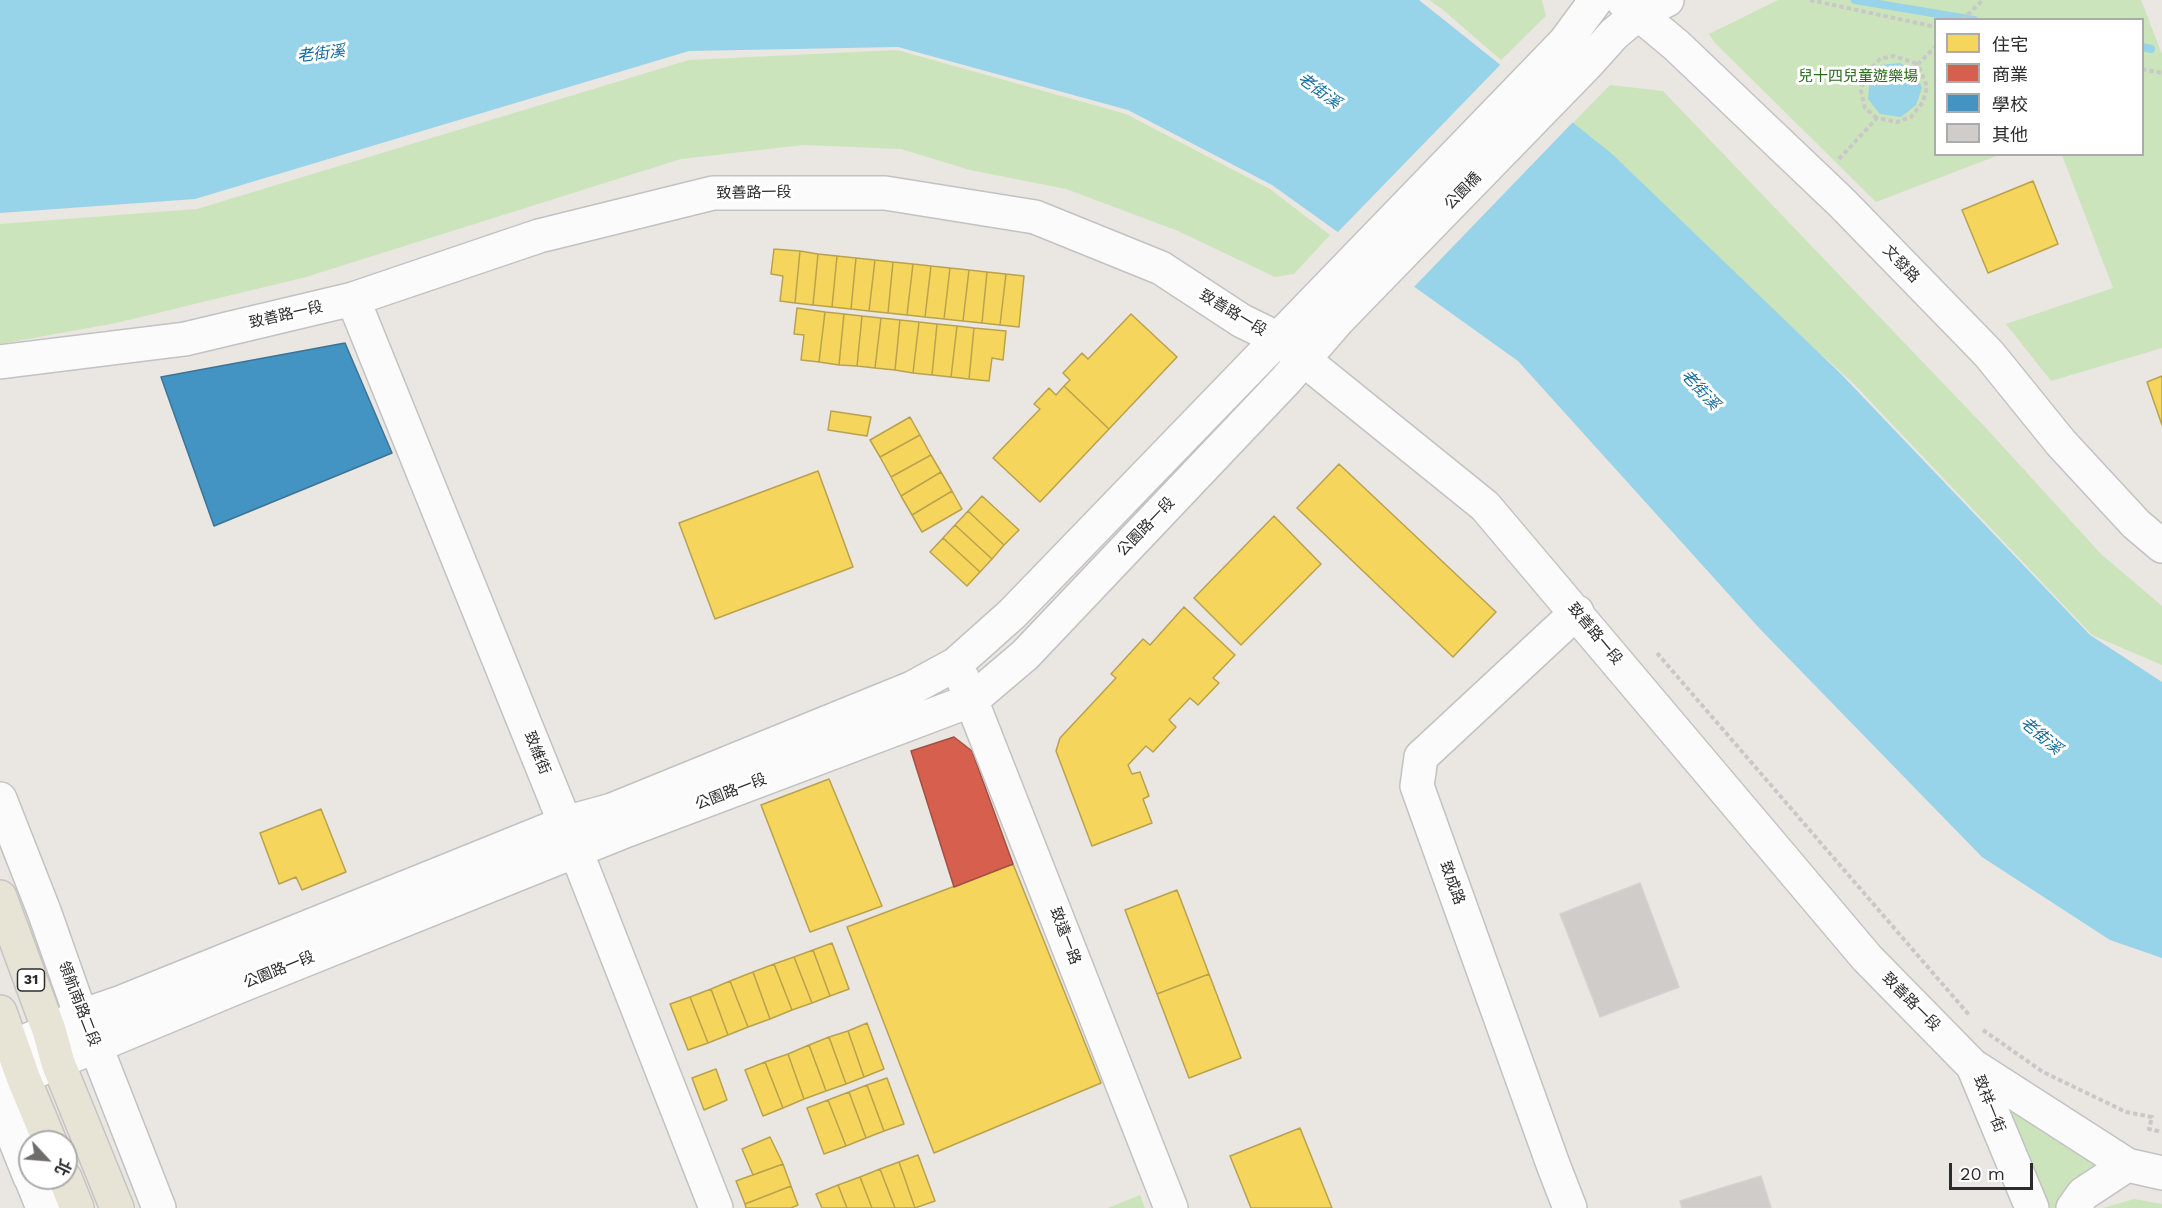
<!DOCTYPE html>
<meta charset="utf-8">
<style>
body{margin:0}
#map{position:relative;width:2162px;height:1208px;overflow:hidden;background:#eae6e2;font-family:"Work Sans","Noto Sans TC",sans-serif}
canvas{display:block}
.legend{position:absolute;left:1934px;top:18px;width:210px;height:138px;box-sizing:border-box;background:#fff;border:2px solid #ababab;margin:0;padding:8px 10px;list-style:none;font-size:18px;color:#2c2c2c}
.legend li{display:flex;align-items:center;gap:12px;height:30px}
.legend b{width:30px;border:2px solid #ababab}
.north{position:absolute;left:18px;top:1130px;width:60px;height:60px;box-sizing:border-box;background:#fff;border:2px solid #ababab;border-radius:50%;rotate:116deg;font-size:16px;font-weight:700;line-height:24px;text-align:center;color:#2c2c2c}
.north::after{content:'';display:block;margin:auto;width:21px;height:27px;background:#6e6d6c;clip-path:polygon(50% 0,100% 100%,50% 72%,0 100%)}
.scale{position:absolute;left:1949px;top:1163px;width:84px;height:27px;box-sizing:border-box;border:3px solid #2c2c2c;border-top:0;padding-left:8px;font-size:18px;line-height:21px;white-space:nowrap;color:#2c2c2c;-webkit-text-stroke:4px #fff;paint-order:stroke}
</style>
<div id="map">
<canvas width="2162" height="1208"></canvas>
<ul class="legend">
<li><b style="height:16px;background:#f6d55c"></b>住宅</li>
<li><b style="height:16px;background:#d6604d"></b>商業</li>
<li><b style="height:16px;background:#4393c3"></b>學校</li>
<li><b style="height:16px;background:#cfccc9"></b>其他</li>
</ul>
<div class="north">北</div>
<div class="scale">20 m</div>
</div>
<script>
const g = document.querySelector('canvas').getContext('2d');
g.lineJoin = 'round';
function fill(path, color) {
  g.fillStyle = color;
  g.fill(path, 'evenodd');
}
function toPath(rows) {
  const path = new Path2D();
  for (const r of rows) {
    path.moveTo(r[0], r[1]);
    for (let i = 2; i < r.length; i += 2) path.lineTo(r[i], r[i + 1]);
  }
  return path;
}
function trace(path, color, width, dash) {
  g.strokeStyle = color;
  g.lineWidth = width;
  g.lineCap = dash ? 'butt' : 'round';
  g.setLineDash(dash || []);
  g.stroke(path);
}
function drawText(font, color, halo, rows, align = 'center') {
  g.font = font + ' "Work Sans","Noto Sans TC",sans-serif';
  g.lineWidth = 6;
  g.setLineDash([]);
  g.textBaseline = 'middle';
  g.strokeStyle = halo;
  g.fillStyle = color;
  for (const [text, x, y, turn = 0] of rows) {
    g.save();
    g.translate(x, y);
    g.rotate((+turn || 0) * Math.PI / 180);
    g.textAlign = isNaN(turn) ? turn : align;
    if (halo) g.strokeText(text, 0, 0);
    g.fillText(text, 0, 0);
    g.restore();
  }
}
fill(toPath([
 [1429,0,1542,0,1546,16,1501,60,1442,9],
 [1778,0,2141,0,2162,54,2162,348,2051,381,2006,324,2113,288,2062,155,2142,154,2142,20,1936,20,1936,154,1999,155,1876,202,1715,43,1709,34],
 [897,50,1126,114,1270,189,1330,235,1294,274,1275,277,1178,231,1066,189,970,170,901,149,803,145,681,159,306,277,116,323,0,344,0,224,197,209,689,60],
 [1610,85,1663,91,1986,428,2101,554,2162,606,2162,665,2092,635,1855,385,1569,127],
 [1973,1066,2127,1165,2073,1208,2032,1208],
 [1140,1195,1145,1208,1108,1208],
 [2134,1199,2162,1204,2162,1208,2103,1208]
]), '#cce4bc');
fill(toPath([
 [0,0,1419,0,1611,153,1841,374,2090,635,2162,682,2162,958,2110,940,1982,857,1760,629,1518,361,1272,185,1128,110,898,47,689,51,195,199,0,213],
 [1900,63,1916,72,1922,88,1916,105,1901,117,1880,114,1868,99,1870,78,1880,65]
]), '#97d3e9');
fill(toPath([
 [1503,62,1575,120,1412,289,1336,234]
]), '#eae6e2');
const homes = toPath([
 [2033,181,2058,244,1988,273,1962,210,2033,181],
 [774,249,800,251,795,303,780,301,783,276,771,274,774,249],
 [800,251,818,254,813,305,795,303,800,251],
 [818,254,837,256,832,307,813,305,818,254],
 [837,256,856,258,851,309,832,307,837,256],
 [856,258,875,260,869,311,851,309,856,258],
 [875,260,893,262,888,313,869,311,875,260],
 [893,262,913,264,907,315,888,313,893,262],
 [913,264,931,266,925,317,907,315,913,264],
 [931,266,950,268,944,319,925,317,931,266],
 [950,268,969,270,963,321,944,319,950,268],
 [969,270,987,272,982,323,963,321,969,270],
 [987,272,1006,274,1000,325,982,323,987,272],
 [1006,274,1024,276,1019,327,1000,325,1006,274],
 [797,308,825,312,819,362,801,360,804,335,794,334,797,308],
 [825,312,844,314,839,365,819,362,825,312],
 [844,314,862,316,857,366,839,365,844,314],
 [1131,314,1177,357,1109,429,1064,386,1070,380,1063,373,1082,353,1088,359,1131,314],
 [862,316,881,318,875,368,857,366,862,316],
 [881,318,900,320,895,370,875,368,881,318],
 [900,320,919,322,913,373,895,370,900,320],
 [919,322,937,324,932,375,913,373,919,322],
 [937,324,957,326,951,377,932,375,937,324],
 [957,326,974,328,969,379,951,377,957,326],
 [974,328,1006,331,1003,360,992,358,989,381,969,379,974,328],
 [2162,376,2162,425,2147,382,2162,376],
 [1064,386,1109,429,1040,502,993,458,1040,409,1034,404,1049,388,1056,395,1064,386],
 [831,411,871,417,867,436,828,430,831,411],
 [910,417,920,435,880,457,870,440,910,417],
 [920,435,931,455,891,477,880,457,920,435],
 [931,455,941,472,901,496,891,477,931,455],
 [1339,464,1496,612,1453,657,1297,508,1339,464],
 [818,471,853,567,715,619,679,523,818,471],
 [941,472,952,491,912,515,901,496,941,472],
 [952,491,962,509,922,532,912,515,952,491],
 [982,496,1019,530,1004,545,968,511,982,496],
 [968,511,1004,545,992,559,955,525,968,511],
 [1274,516,1321,564,1241,645,1194,598,1274,516],
 [955,525,992,559,980,572,943,538,955,525],
 [943,538,980,572,967,586,930,552,943,538],
 [1184,607,1235,655,1213,678,1219,683,1198,705,1190,698,1169,720,1176,727,1153,752,1146,746,1128,765,1132,774,1140,772,1149,796,1143,799,1152,823,1092,846,1056,751,1060,738,1116,678,1111,674,1143,639,1150,645,1184,607],
 [829,779,882,906,810,932,761,805,829,779],
 [321,809,346,872,302,890,296,877,279,884,260,833,321,809],
 [1013,864,1101,1083,934,1153,847,927,1013,864],
 [1177,890,1209,974,1157,994,1125,910,1177,890],
 [832,943,849,989,830,996,813,950,832,943],
 [813,950,830,996,812,1003,794,957,813,950],
 [794,957,812,1003,792,1010,774,964,794,957],
 [774,964,792,1010,770,1019,753,972,774,964],
 [753,972,770,1019,748,1027,730,981,753,972],
 [1209,974,1241,1058,1189,1078,1157,994,1209,974],
 [730,981,748,1027,728,1035,711,989,730,981],
 [711,989,728,1035,708,1043,690,997,711,989],
 [690,997,708,1043,688,1050,670,1004,690,997],
 [867,1023,884,1069,864,1077,848,1031,867,1023],
 [848,1031,864,1077,846,1084,829,1037,848,1031],
 [829,1037,846,1084,826,1091,809,1045,829,1037],
 [809,1045,826,1091,804,1099,788,1054,809,1045],
 [788,1054,804,1099,783,1108,765,1062,788,1054],
 [765,1062,783,1108,763,1116,745,1070,765,1062],
 [716,1069,727,1100,704,1110,692,1078,716,1069],
 [887,1078,904,1124,884,1131,867,1085,887,1078],
 [867,1085,884,1131,866,1138,849,1092,867,1085],
 [849,1092,866,1138,846,1146,828,1100,849,1092],
 [828,1100,846,1146,824,1154,807,1108,828,1100],
 [1300,1128,1332,1208,1251,1208,1230,1156,1300,1128],
 [770,1137,783,1164,753,1175,742,1149,770,1137],
 [918,1155,935,1201,915,1208,899,1162,918,1155],
 [899,1162,915,1208,895,1208,880,1169,899,1162],
 [783,1164,791,1186,745,1204,736,1181,783,1164],
 [880,1169,895,1208,872,1208,860,1177,880,1169],
 [860,1177,872,1208,847,1208,838,1185,860,1177],
 [838,1185,847,1208,822,1208,816,1194,838,1185],
 [791,1186,798,1205,791,1208,746,1208,745,1204,791,1186]
]);
fill(homes, '#f6d55c');
trace(homes, '#b9a24e', 1.5);
const shops = toPath([
 [954,737,972,751,1013,864,954,887,911,751,954,737]
]);
fill(shops, '#d6604d');
trace(shops, '#a35043', 1.5);
const schools = toPath([
 [345,343,392,453,214,526,161,377,345,343]
]);
fill(schools, '#4393c3');
trace(schools, '#3c7496', 1.5);
trace(toPath([
 [1855,0,1974,20],
 [2142,47,2151,49]
]), '#97d3e9', 8);
const building = toPath([
 [1640,883,1679,987,1600,1017,1560,914,1640,883],
 [1761,1176,1771,1208,1682,1208,1680,1201,1761,1176]
]);
fill(building, '#cfccc9');
trace(building, '#d5d2ce', 1.5);
const minor = toPath([
 [1623,1,1676,45,1842,203,1989,354,2061,443,2136,524,2162,546],
 [353,299,565,823,716,1208],
 [0,362,185,339,353,299,539,236,713,193,885,193,1035,217,1161,268,1242,321,1277,338,1485,506,1867,958,1973,1066,2127,1165,2162,1173],
 [963,679,1171,1208],
 [0,799,44,911,81,1016,96,1047,159,1208],
 [0,1053,81,1016,122,1002,565,823,612,810,912,688,956,664,1012,614,1565,42,1596,0],
 [1973,1066,2032,1208],
 [0,1086,240,986,625,831,972,700,1025,655,1286,380,1339,319,1588,63,1614,34,1638,14,1667,0],
 [0,1102,30,1177],
 [31,1178,43,1208],
 [1570,1208,1554,1167,1417,786,1421,757,1577,612],
 [2073,1208,2083,1194,2127,1165]
]);
const major = toPath([
 [0,897,49,1030,58,1063,117,1208],
 [0,1012,23,1077,50,1142],
 [65,1178,77,1208]
]);
trace(minor, '#c3c2c3', 36);
trace(major, '#c6c4c2', 36);
trace(toPath([
 [1810,0,1936,27],
 [1962,20,1983,0],
 [2142,69,2162,73],
 [1877,118,1865,108,1861,91,1865,75,1880,59,1894,56,1918,64],
 [1839,159,1877,118,1897,122,1911,117,1923,102,1927,87,1918,64,1936,46],
 [1657,653,1970,1016],
 [1983,1030,2043,1072,2126,1112,2152,1117,2149,1129,2162,1132]
]), '#c8c8c7', 4, [4.5, 3]);
trace(minor, '#fcfbfb', 33);
trace(major, '#e7e3d5', 33);
for (const [x, y, w] of [
 [31,980,27]
]) {
  const box = new Path2D();
  box.roundRect(x - w / 2, y - 11, w, 22, 4.5);
  g.fillStyle = '#fff';
  g.fill(box);
  trace(box, '#2c2c2c', 1.5);
}
drawText('bold 14px', '#2c2c2c', null, [
 ["31",31,980]
]);
drawText('15px', '#2b681c', '#fff', [
 ["兒十四兒童遊樂場",1858,77]
]);
drawText('15px', '#2c2c2c', '#fff', [
 ["公園橋",1463,191,-46],
 ["致善路一段",754,193,-1],
 ["文發路",1901,264,46],
 ["致善路一段",1233,313,31],
 ["致善路一段",286,315,-13],
 ["公園路一段",1146,527,-46],
 ["致善路一段",1595,634,50],
 ["致維街",537,753,68],
 ["公園路一段",731,792,-21],
 ["致成路",1452,883,70],
 ["致遠一路",1065,936,69],
 ["公園路一段",279,970,-22],
 ["致善路一段",1911,1002,45],
 ["領航南路二段",79,1004,69],
 ["致祥一街",1989,1104,68]
]);
drawText('italic 16px', '#116a9b', '#fff', [
 ["老街溪",321,54,-7],
 ["老街溪",1319,91,36],
 ["老街溪",1700,390,47],
 ["老街溪",2041,736,40]
]);
</script>
